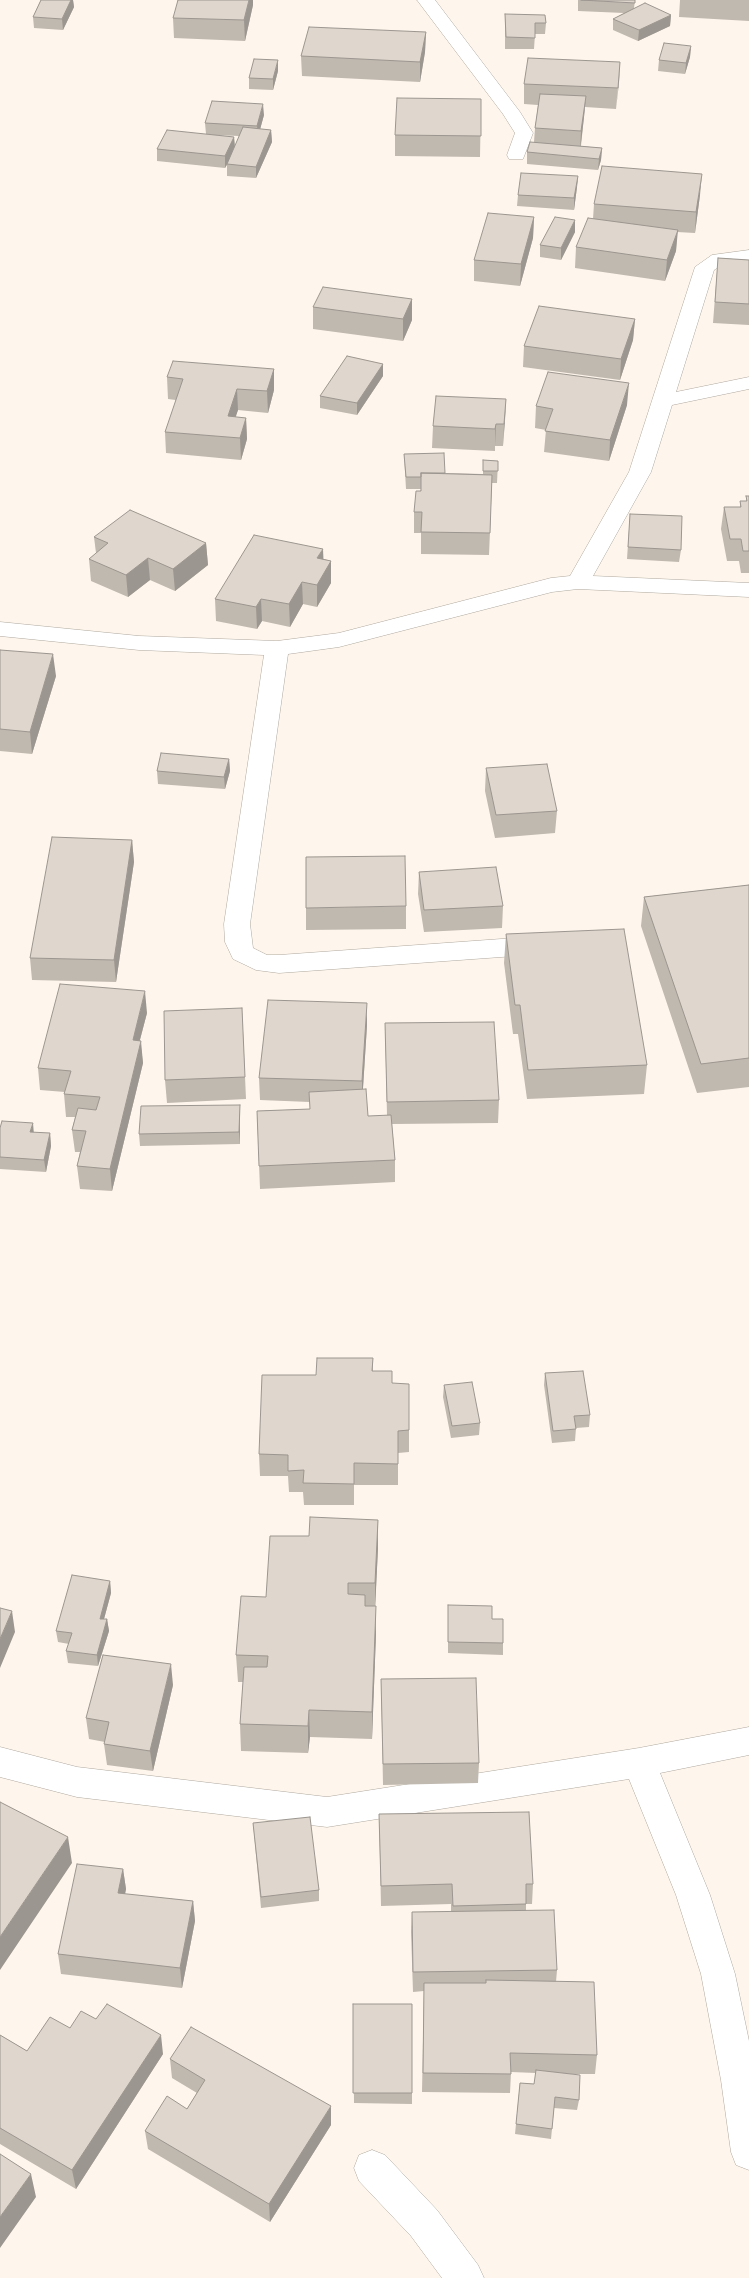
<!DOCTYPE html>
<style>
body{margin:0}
canvas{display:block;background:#fef6ec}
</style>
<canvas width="749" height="2278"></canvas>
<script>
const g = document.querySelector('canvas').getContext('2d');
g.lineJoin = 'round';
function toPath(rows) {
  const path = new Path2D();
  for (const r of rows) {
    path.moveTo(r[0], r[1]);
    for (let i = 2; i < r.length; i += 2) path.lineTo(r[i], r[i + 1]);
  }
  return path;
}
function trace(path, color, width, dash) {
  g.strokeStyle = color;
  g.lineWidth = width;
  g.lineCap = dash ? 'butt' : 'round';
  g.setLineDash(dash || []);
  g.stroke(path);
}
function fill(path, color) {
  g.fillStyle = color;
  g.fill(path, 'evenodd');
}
const minor = toPath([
 [417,0,435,0,520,112,533,133,523,159,509,159,507,155,515,133,503,114,417,0],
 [749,250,749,262,724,264,714,270,676,392,749,377,749,389,672,405,651,472,593,576,749,583,749,597,578,589,552,592,339,647,288,654,250,924,253,948,267,955,279,955,543,936,552,939,556,945,552,951,543,954,279,973,256,970,233,959,225,942,224,924,264,655,139,650,0,636,0,622,139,636,277,641,339,633,551,578,570,576,629,472,695,267,712,255,749,250],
 [749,1727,749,1755,660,1773,710,1895,735,1974,749,2041,749,2170,736,2165,731,2152,721,2080,701,1974,676,1895,629,1779,327,1827,77,1797,0,1777,0,1747,77,1767,327,1797,639,1748,749,1727],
 [372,2150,385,2155,437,2210,478,2265,484,2278,442,2278,411,2236,359,2181,354,2168,359,2155,372,2150]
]);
trace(minor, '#afa89f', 1);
fill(minor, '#fff');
fill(toPath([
 [41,0,73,0,74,7,63,30,34,28,33,17],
 [578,0,635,0,634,8,671,15,670,26,638,41,613,30,613,19,624,13,578,11],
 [680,0,749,0,749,21,679,17],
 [253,5,245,41,174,38,173,18],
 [505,14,546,23,545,34,535,34,534,49,505,49],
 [426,32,425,52,420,82,302,76,301,56],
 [691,46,690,57,685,74,658,71,659,60],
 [620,62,616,109,585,107,581,146,602,148,601,160,598,170,527,164,527,152,534,142,535,128,538,105,524,104,524,84],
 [278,71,273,90,249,89,249,78],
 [481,99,480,157,395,156,395,135],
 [264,115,260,129,271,130,272,142,256,178,227,176,227,165,225,168,157,161,157,149,206,134,205,123],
 [214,135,239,136,235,147,234,137],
 [578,176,577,187,574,210,517,206,518,195],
 [700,195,695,233,677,232,676,251,665,281,575,268,576,247,593,219,594,204],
 [534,217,533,238,520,286,474,281,474,260],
 [575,220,575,232,561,260,540,257,540,245],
 [718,258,749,260,749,325,713,323],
 [412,299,412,320,403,341,313,329,313,307],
 [635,319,633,340,620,380,523,367,524,346],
 [383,364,383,376,357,415,320,408,320,396],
 [274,369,274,390,268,413,238,410,235,417,246,418,247,439,241,460,166,453,165,432,176,400,168,399,167,377],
 [506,399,503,446,495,446,495,451,432,448,433,426],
 [627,405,609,461,544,452,546,430,535,428,536,406],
 [404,454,445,473,483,474,483,460,498,461,497,483,492,483,489,555,421,554,421,533,414,533,414,512,421,489,406,489],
 [746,496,749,496,749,573,741,573,739,561,727,561,721,529,724,507,740,507,740,501,746,501],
 [630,514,681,550,679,562,627,559],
 [94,537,206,543,208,565,175,591,150,580,128,597,91,581,89,559,96,553],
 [324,559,331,561,331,583,317,607,303,604,290,627,262,621,257,629,216,621,215,599],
 [0,650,56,676,32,754,0,751],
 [229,759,230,771,225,789,158,784,157,771],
 [486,768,557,811,555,833,495,838,485,791],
 [132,840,134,862,116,982,32,980,30,958],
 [419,872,503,906,502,928,424,932,418,894],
 [749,885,749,1087,697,1093,641,926,644,897],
 [406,906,406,929,306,930,306,908],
 [506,934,647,1065,644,1094,527,1099,518,1034,513,1034,504,963],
 [242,1008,246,1099,167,1103,165,1080],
 [147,1013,140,1040,143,1063,112,1191,80,1189,77,1166,80,1152,75,1152,72,1130,75,1117,66,1117,64,1094,65,1092,40,1090,38,1068],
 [385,1023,499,1100,498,1123,392,1124,395,1160,395,1182,260,1189,257,1111,310,1109,310,1102,260,1100,259,1078,367,1025,363,1089,368,1116,387,1116],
 [240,1105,240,1144,140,1146,139,1134],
 [0,1128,34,1133,50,1133,51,1146,46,1172,0,1169],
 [373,1358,373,1371,409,1430,409,1452,398,1453,398,1485,354,1485,354,1505,304,1505,303,1492,289,1492,288,1476,260,1476,259,1454,316,1375],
 [545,1373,590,1415,589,1427,576,1428,575,1441,552,1443,544,1385],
 [444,1385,480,1423,479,1435,451,1438,443,1397],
 [378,1520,378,1548,375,1606,376,1634,372,1739,310,1737,308,1753,241,1751,240,1724,243,1682,238,1682,236,1655,266,1597,309,1536],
 [110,1581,111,1593,104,1619,107,1619,109,1631,98,1666,68,1663,66,1651,69,1644,58,1642,56,1631],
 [448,1605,492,1619,503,1643,503,1655,448,1653],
 [381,1679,479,1763,478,1783,383,1785],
 [173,1685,153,1771,107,1765,104,1744,105,1742,89,1739,86,1718],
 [379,1814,533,1884,532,1904,526,1904,526,1911,557,1970,556,1982,597,2055,595,2074,565,2074,579,2100,577,2110,554,2108,551,2139,515,2134,520,2083,534,2084,536,2073,511,2072,510,2093,422,2092,424,1991,413,1992,411,1932,412,1912,451,1912,451,1904,381,1906],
 [253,1823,319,1890,319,1901,261,1908],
 [123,1869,126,1889,125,1894,193,1901,195,1921,182,1988,61,1974,58,1954],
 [353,2004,412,2004,412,2104,354,2103],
 [70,2028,163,2054,76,2189,0,2144,0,2035,27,2051],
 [170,2059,331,2125,270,2222,148,2149,145,2131,187,2109,197,2093,172,2078]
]), '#c0b9b0');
fill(toPath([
 [71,0,73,0,74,7,63,30,62,19],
 [249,0,253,0,253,5,245,41,244,20],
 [671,15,670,26,638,41,639,30],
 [426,32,425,52,420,82,420,62],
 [691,46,690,57,685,74,686,63],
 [278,60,278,71,273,90,273,79],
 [620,62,619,83,616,109,618,88],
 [586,96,584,117,580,151,581,131],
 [263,104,264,115,258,137,257,126],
 [271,130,272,142,256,178,256,167],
 [234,137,235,149,225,168,225,156],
 [602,148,601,160,598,170,599,159],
 [702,174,700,195,695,233,696,212],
 [578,176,577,187,574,210,574,198],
 [534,217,533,238,520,286,521,264],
 [575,220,575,232,561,260,561,248],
 [678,230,676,251,665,281,667,260],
 [412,299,412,320,403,341,403,319],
 [635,319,633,340,620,380,621,359],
 [383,364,383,376,357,415,357,403],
 [274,369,274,390,268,413,267,391],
 [629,383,627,405,609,461,610,440],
 [237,389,238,410,229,438,228,416],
 [506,399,505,421,503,446,504,424],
 [246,418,247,439,241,460,240,438],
 [496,424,495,446,495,451,495,429],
 [206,543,208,565,175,591,173,569],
 [323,549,324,571,317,558],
 [148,558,150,580,128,597,126,575],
 [331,561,331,583,317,607,317,585],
 [302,582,303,604,290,627,289,604],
 [261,599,262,621,257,629,256,607],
 [53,654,56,676,32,754,30,732],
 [229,759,230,771,225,789,224,777],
 [132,840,134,862,116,982,114,960],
 [145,991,147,1013,134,1062,133,1040],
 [367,1003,367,1025,362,1103,362,1081],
 [141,1041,143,1063,112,1191,110,1169],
 [240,1105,240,1144,239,1132],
 [33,1123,34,1135,30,1132],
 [50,1133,51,1146,46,1172,44,1160],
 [378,1520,378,1548,375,1611,375,1583],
 [110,1581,111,1593,101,1630,100,1619],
 [376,1606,376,1634,372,1739,372,1712],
 [12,1611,15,1632,0,1668,0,1639],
 [107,1619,109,1631,98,1666,97,1655],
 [171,1664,173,1685,153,1771,150,1751],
 [309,1710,310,1737,308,1753,308,1726],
 [68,1837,72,1863,0,1970,0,1937],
 [123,1869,126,1889,121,1913,118,1893],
 [193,1901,195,1921,182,1988,180,1968],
 [161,2035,163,2054,76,2189,72,2170],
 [331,2106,331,2125,270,2222,269,2204],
 [31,2174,36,2197,0,2248,0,2217]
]), '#9c9690');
const building = toPath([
 [41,0,71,0,62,19,33,17,41,0],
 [178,0,249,0,244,20,173,18,178,0],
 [581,0,635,0,635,3,581,0],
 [645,3,671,15,639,30,613,19,645,3],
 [505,14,545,15,546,23,535,23,535,38,506,37,505,14],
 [309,27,426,32,420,62,301,56,309,27],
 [664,43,691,46,686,63,659,60,664,43],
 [528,58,620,62,618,88,524,84,528,58],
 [254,59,278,60,273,79,249,78,254,59],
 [540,94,586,96,581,131,535,128,540,94],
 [397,98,481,99,481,136,395,135,397,98],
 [212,101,263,104,257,126,205,123,212,101],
 [243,127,271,130,256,167,227,164,243,127],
 [167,130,234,137,225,156,157,149,167,130],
 [530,142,602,148,599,159,527,152,530,142],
 [602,166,702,174,696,212,594,204,602,166],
 [521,173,578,176,574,198,518,195,521,173],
 [488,213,534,217,521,264,474,260,488,213],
 [555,217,575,220,561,248,540,245,555,217],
 [588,218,678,230,667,260,576,247,588,218],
 [718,258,749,260,749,304,715,302,718,258],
 [323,287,412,299,403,319,313,307,323,287],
 [539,306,635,319,621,359,524,346,539,306],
 [347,356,383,364,357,403,320,396,347,356],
 [173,361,274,369,267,391,237,389,228,416,246,418,240,438,165,432,183,379,167,377,173,361],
 [548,372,629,383,610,440,545,431,553,409,536,406,548,372],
 [436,396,506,399,504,424,496,424,495,429,433,426,436,396],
 [444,453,445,473,421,473,421,477,406,477,404,454,444,453],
 [483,460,498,461,498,471,483,471,483,460],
 [421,473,492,475,490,533,421,532,422,512,414,512,416,491,421,491,421,473],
 [746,496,749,496,749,551,743,551,741,539,730,539,724,507,741,507,740,501,747,501,746,496],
 [130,510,206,543,173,569,148,558,126,575,89,559,108,543,94,537,130,510],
 [630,514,682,516,681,550,628,547,630,514],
 [254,535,323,549,317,558,331,561,317,585,302,582,289,604,261,599,256,607,215,599,254,535],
 [0,650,53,654,30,732,0,729,0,650],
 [161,753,229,759,224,777,157,771,161,753],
 [547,764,557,811,496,815,486,768,547,764],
 [52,837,132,840,114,960,30,958,52,837],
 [405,856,406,906,306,908,306,857,405,856],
 [496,867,503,906,424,910,419,872,496,867],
 [749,885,749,1058,701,1064,644,897,749,885],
 [624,929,647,1065,528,1070,520,1005,515,1005,506,934,624,929],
 [60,984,145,991,133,1040,141,1041,110,1169,77,1166,86,1131,72,1130,78,1108,96,1110,100,1097,64,1094,71,1071,38,1068,60,984],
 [268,1000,367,1003,362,1081,259,1078,268,1000],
 [242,1008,245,1077,165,1080,164,1011,242,1008],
 [494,1022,499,1100,387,1102,385,1023,494,1022],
 [366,1089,368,1116,391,1115,395,1160,259,1166,257,1111,310,1109,309,1092,366,1089],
 [240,1105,239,1132,139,1134,141,1106,240,1105],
 [2,1121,33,1123,30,1132,50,1133,44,1160,0,1157,0,1128,2,1121],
 [317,1358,373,1358,372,1371,392,1371,392,1383,409,1384,409,1430,398,1431,398,1464,354,1463,354,1484,303,1483,304,1470,288,1471,288,1455,259,1454,262,1375,316,1375,317,1358],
 [583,1371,590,1415,574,1416,576,1429,553,1431,545,1373,583,1371],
 [472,1382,480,1423,452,1426,444,1385,472,1382],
 [310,1517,378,1520,375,1583,348,1583,348,1594,365,1595,365,1606,376,1606,372,1712,309,1710,308,1726,240,1724,244,1667,267,1667,268,1656,236,1655,241,1596,266,1597,270,1536,309,1536,310,1517],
 [72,1575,110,1581,100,1619,107,1619,97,1655,66,1651,72,1633,56,1631,72,1575],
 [448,1605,492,1606,492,1619,503,1619,503,1643,448,1642,448,1605],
 [0,1608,12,1611,0,1639,0,1608],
 [103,1655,171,1664,150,1751,104,1744,109,1722,86,1718,103,1655],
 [476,1678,479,1763,383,1764,381,1679,476,1678],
 [0,1802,68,1837,0,1937,0,1802],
 [529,1812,533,1884,526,1884,526,1904,453,1906,452,1884,381,1886,379,1814,529,1812],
 [310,1817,319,1890,261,1897,253,1823,310,1817],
 [77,1864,123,1869,118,1893,193,1901,180,1968,58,1954,77,1864],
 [554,1910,557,1970,413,1972,412,1912,554,1910],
 [486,1980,594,1982,597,2055,510,2053,511,2074,423,2073,424,1983,486,1983,486,1980],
 [107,2004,161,2035,72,2170,0,2128,0,2035,27,2051,50,2017,70,2028,81,2011,96,2019,107,2004],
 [353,2004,412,2004,412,2093,353,2093,353,2004],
 [191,2027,331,2106,269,2204,145,2131,167,2096,187,2109,205,2080,170,2059,191,2027],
 [536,2070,580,2075,579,2100,555,2097,552,2129,516,2124,520,2083,534,2084,536,2070],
 [0,2154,31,2174,0,2217,0,2154]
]);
fill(building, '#dfd7cd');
trace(building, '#9c9690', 1);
</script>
